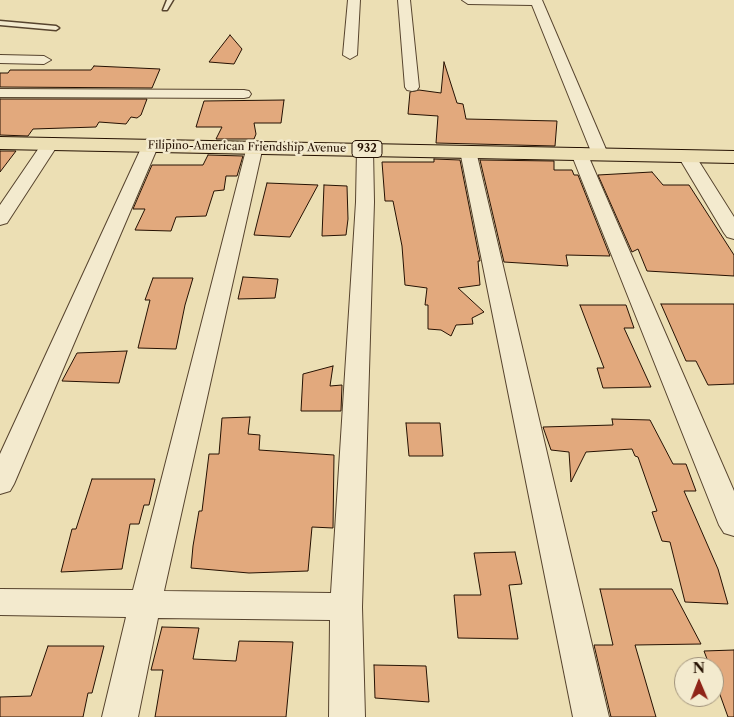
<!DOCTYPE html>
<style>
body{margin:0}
#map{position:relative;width:734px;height:717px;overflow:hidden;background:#ecdfb4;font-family:"Libre Caslon Text",serif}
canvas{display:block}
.north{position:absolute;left:674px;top:657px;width:50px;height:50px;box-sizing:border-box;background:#f3eace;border:1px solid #a1937c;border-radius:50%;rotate:359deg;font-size:14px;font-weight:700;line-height:20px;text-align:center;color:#251102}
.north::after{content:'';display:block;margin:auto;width:18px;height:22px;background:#8f2418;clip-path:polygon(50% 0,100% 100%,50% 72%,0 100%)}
</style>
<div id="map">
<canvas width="734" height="717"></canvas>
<div class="north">N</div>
</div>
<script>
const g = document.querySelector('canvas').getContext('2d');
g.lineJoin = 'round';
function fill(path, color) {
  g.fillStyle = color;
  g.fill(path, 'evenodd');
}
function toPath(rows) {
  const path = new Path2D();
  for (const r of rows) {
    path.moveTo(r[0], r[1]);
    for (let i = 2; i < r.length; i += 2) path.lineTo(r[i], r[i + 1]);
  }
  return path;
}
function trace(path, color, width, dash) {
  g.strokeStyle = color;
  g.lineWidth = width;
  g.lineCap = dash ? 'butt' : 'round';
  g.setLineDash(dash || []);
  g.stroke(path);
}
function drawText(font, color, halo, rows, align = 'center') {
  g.font = font + ' "Libre Caslon Text",serif';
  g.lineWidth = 5;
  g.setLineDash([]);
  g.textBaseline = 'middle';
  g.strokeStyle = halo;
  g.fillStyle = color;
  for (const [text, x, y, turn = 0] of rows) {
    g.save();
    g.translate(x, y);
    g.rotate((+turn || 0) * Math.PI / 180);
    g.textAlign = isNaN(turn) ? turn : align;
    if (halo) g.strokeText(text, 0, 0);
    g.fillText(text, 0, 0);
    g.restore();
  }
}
const building = toPath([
 [230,35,242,49,234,64,209,62,230,35],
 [444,62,457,103,463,104,466,119,557,121,555,146,436,143,438,116,408,114,410,92,419,90,441,93,444,62],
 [94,66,160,69,152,88,0,87,0,73,8,73,10,70,91,70,94,66],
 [0,99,147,99,141,115,137,118,131,117,126,124,99,122,96,127,33,129,28,136,0,135,0,99],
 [284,100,281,123,254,123,256,134,254,139,216,139,222,127,196,127,204,101,284,100],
 [0,151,16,151,0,172,0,151],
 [208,155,243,156,237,176,226,176,224,190,214,191,206,216,176,217,171,231,135,230,145,209,133,209,152,165,203,165,208,155],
 [434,159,460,160,480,261,478,261,480,285,458,288,484,312,472,318,473,324,456,325,451,336,441,330,428,329,428,305,425,305,427,288,405,285,402,246,393,201,385,201,382,162,434,162,434,159],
 [480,160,554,161,554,170,572,170,574,175,578,175,610,256,566,255,568,266,504,262,480,160],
 [652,172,663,185,689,185,734,255,734,276,647,271,638,249,632,252,598,175,652,172],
 [267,183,318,185,290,237,254,235,267,183],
 [324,185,347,186,348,219,346,235,322,236,324,185],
 [243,277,278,279,275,298,238,299,243,277],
 [153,278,193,278,185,305,176,349,138,348,150,300,145,300,153,278],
 [661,304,734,304,734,384,708,385,696,361,686,361,661,304],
 [580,305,626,305,634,328,624,328,651,387,603,388,597,368,604,368,580,305],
 [127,351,119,383,62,381,77,353,127,351],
 [333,366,330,386,342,385,341,411,301,411,303,374,333,366],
 [250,417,248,434,260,435,259,450,334,455,333,528,312,527,308,571,249,573,191,568,193,546,199,511,202,511,209,454,219,454,222,418,250,417],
 [612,419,650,420,673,464,686,464,696,491,684,491,718,569,728,604,685,602,670,542,662,541,652,512,657,511,638,457,635,456,632,449,586,452,571,482,569,452,551,450,543,427,613,425,612,419],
 [406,423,440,423,443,456,409,456,406,423],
 [92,479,155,479,149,505,144,505,139,524,130,524,122,569,61,572,72,529,76,529,92,479],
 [515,552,522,584,509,585,518,639,458,638,454,595,481,595,474,553,515,552],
 [600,589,672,589,701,644,635,645,656,717,611,717,594,645,613,645,600,589],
 [162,627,199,628,193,659,236,661,239,641,293,642,286,717,155,717,163,670,151,670,162,627],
 [48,646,104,646,92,693,88,693,83,717,0,717,0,697,31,696,48,646],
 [734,650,734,717,728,717,714,678,714,667,710,667,704,651,734,650],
 [374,665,426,666,429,702,375,698,374,665]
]);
fill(building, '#e2a97d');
trace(building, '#251102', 1);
const service = toPath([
 [167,0,173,0,167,10,163,10,167,0],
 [0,21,56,26,59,28,56,30,0,25,0,21]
]);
const minor = toPath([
 [348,0,360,0,357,55,350,59,343,55,348,0],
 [398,0,410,0,419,87,417,90,412,91,407,90,405,87,398,0],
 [462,0,542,0,608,154,606,158,600,159,594,158,592,154,532,5,468,4,462,0],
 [0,55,44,56,51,60,44,64,0,63,0,55],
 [0,89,244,90,249,91,251,94,249,97,244,98,0,97,0,89],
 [51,138,57,139,59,143,7,223,0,225,0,205,45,139,51,138],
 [151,139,157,140,159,144,14,484,10,491,0,494,0,454,143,144,145,140,151,139],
 [255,141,261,142,263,146,164,591,331,593,356,202,357,149,359,145,365,144,371,145,373,149,374,202,362,607,365,717,329,717,330,620,158,618,138,717,102,717,126,617,0,615,0,589,133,590,247,146,249,142,255,141],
 [468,146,474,147,476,151,609,717,573,717,460,151,462,147,468,146],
 [579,148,585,149,587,153,734,491,734,536,724,533,719,525,571,153,573,149,579,148],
 [687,151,693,152,734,217,734,239,727,237,724,233,678,156,681,152,687,151]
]);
const primary = toPath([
 [0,137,734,151,734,163,0,149,0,137]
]);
trace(service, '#57442e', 3);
trace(minor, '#57442e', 2);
trace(primary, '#251102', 2);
fill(service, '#f3eace');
fill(minor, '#f3eace');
fill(primary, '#ecdfb4');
drawText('11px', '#251102', '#f3eace', [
 ["Filipino-American Friendship Avenue",247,147,1]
]);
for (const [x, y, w] of [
 [367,149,30]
]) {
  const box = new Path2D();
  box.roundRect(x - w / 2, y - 8.5, w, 17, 4);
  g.fillStyle = '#f3eace';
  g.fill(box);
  trace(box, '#251102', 1);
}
drawText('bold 11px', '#251102', null, [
 ["932",367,149]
]);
</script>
